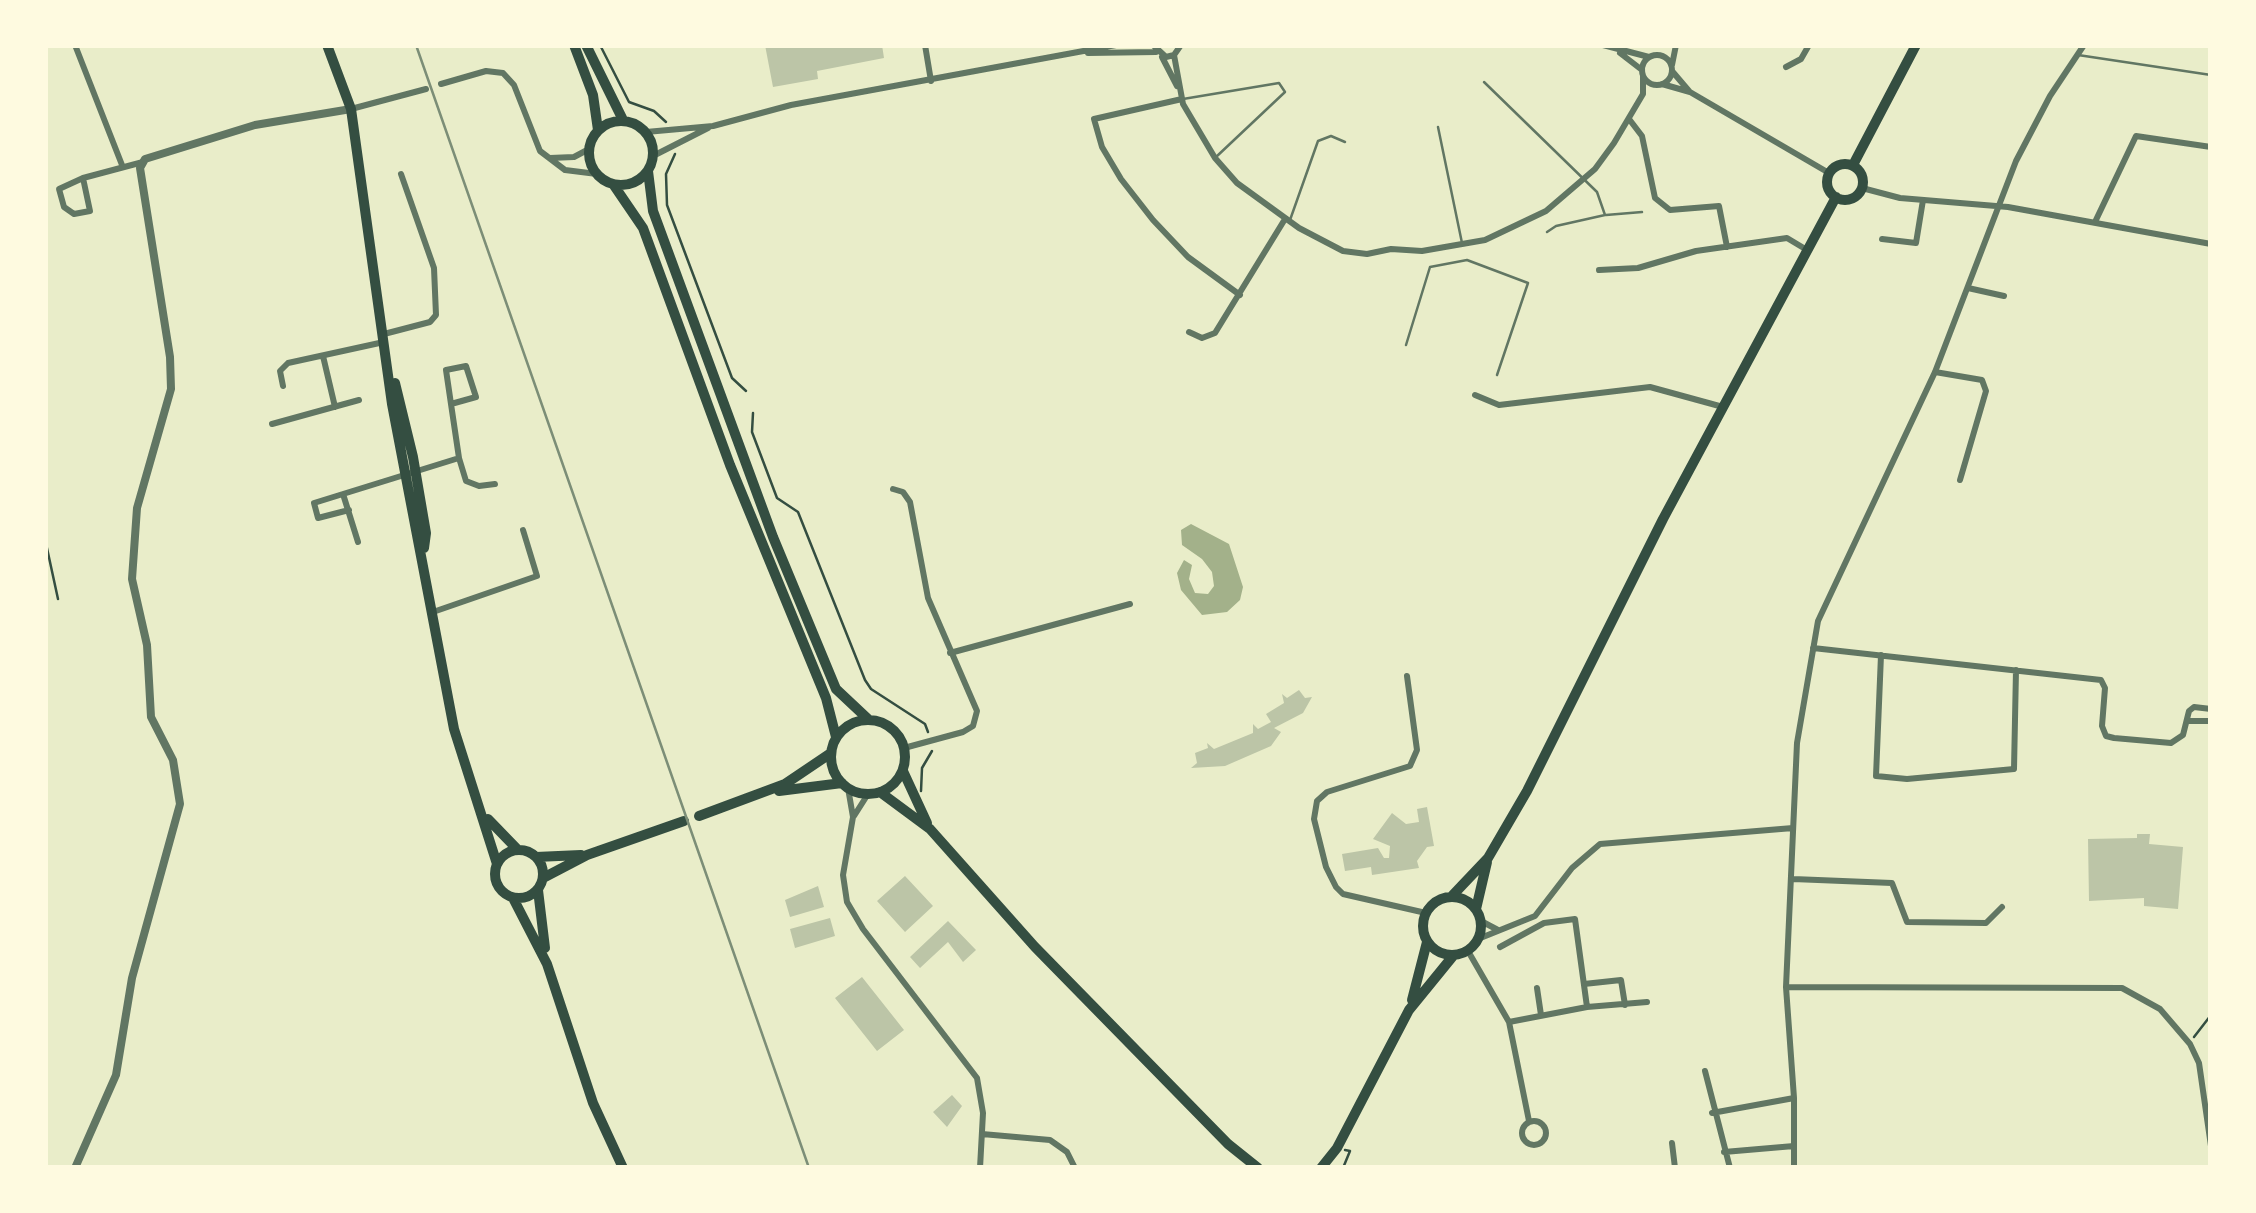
<!DOCTYPE html>
<style>
body{margin:0}
#map{position:relative;width:2256px;height:1213px;overflow:hidden;background:#e9edc9;font-family:Arial,sans-serif}
canvas{display:block}
.frame{position:absolute;inset:0;border:48px solid #fefae0;pointer-events:none}
</style>
<div id="map">
<canvas width="2256" height="1213"></canvas>
<div class="frame"></div>
</div>
<script>
const g = document.querySelector('canvas').getContext('2d');
g.lineJoin = 'round';
function fill(path, color) {
  g.fillStyle = color;
  g.fill(path, 'evenodd');
}
function toPath(rows) {
  const path = new Path2D();
  for (const r of rows) {
    if (r.length === 3) {
      path.moveTo(r[0] + r[2], r[1]);
      path.arc(r[0], r[1], r[2], 0, 2 * Math.PI);
      continue;
    }
    path.moveTo(r[0], r[1]);
    for (let i = 2; i < r.length; i += 2) path.lineTo(r[i], r[i + 1]);
  }
  return path;
}
function trace(path, color, width, dash) {
  g.strokeStyle = color;
  g.lineWidth = width;
  g.lineCap = dash ? 'butt' : 'round';
  g.setLineDash(dash || []);
  g.stroke(path);
}
fill(toPath([
 [1191,524,1229,544,1243,587,1240,600,1227,612,1202,615,1181,590,1177,573,1184,560,1192,565,1189,579,1195,593,1208,594,1214,586,1212,572,1202,559,1182,545,1181,530]
]), '#a3b18a');
fill(toPath([
 [765,45,882,45,884,58,817,71,818,79,773,87],
 [1299,690,1305,698,1312,697,1303,713,1274,728,1281,732,1271,746,1225,766,1191,768,1197,763,1195,753,1208,748,1207,743,1214,749,1253,733,1253,724,1258,729,1271,722,1266,714,1284,703,1282,694,1287,698],
 [1427,807,1434,846,1427,847,1417,861,1419,868,1372,875,1371,867,1345,871,1342,854,1378,848,1384,858,1389,858,1390,846,1373,839,1392,813,1406,824,1419,822,1417,809],
 [2137,834,2150,834,2149,844,2183,847,2178,909,2144,906,2144,898,2089,901,2088,839,2137,838],
 [905,876,933,906,905,932,877,901],
 [818,886,824,907,790,917,785,900],
 [830,918,835,936,795,948,790,929],
 [948,921,976,950,963,962,948,942,920,968,910,957],
 [862,977,904,1030,877,1051,835,998],
 [952,1095,962,1106,947,1127,933,1112]
]), '#bcc5a7');
trace(toPath([
 [600,45,629,102,654,111,666,122],
 [675,154,666,174,667,205,732,378,746,391],
 [753,413,752,432,777,498,798,512,865,680,871,689,925,724,928,732],
 [45,539,58,599],
 [921,791,922,768,932,751],
 [2194,1037,2211,1015],
 [1343,1168,1350,1151,1345,1150]
]), '#344e41', 2.5);
trace(toPath([
 [2078,55,2211,75],
 [1484,82,1597,192,1605,215,1556,226,1547,232],
 [1183,99,1279,83,1285,92,1216,157],
 [1438,127,1462,243],
 [1606,215,1642,212],
 [1290,220,1318,141,1331,136,1345,142],
 [1406,345,1430,267,1467,260,1528,283,1497,375]
]), '#617663', 2.5);
trace(toPath([
 [75,45,122,165],
 [925,45,931,81],
 [1153,45,1166,57,1174,55,1181,45],
 [1385,45,1415,45],
 [1603,45,1649,57],
 [1088,53,1156,52],
 [1620,53,1642,70],
 [1174,55,1183,104,1215,158,1237,183,1299,228,1343,251,1367,254,1391,249,1422,251,1485,240,1546,211,1595,169,1614,143,1643,94,1643,76],
 [1657,70,15],
 [1162,57,1177,86],
 [1672,65,1676,45],
 [1786,67,1801,59,1809,45],
 [1672,71,1689,91],
 [441,84,486,71,503,73,514,85,540,151,565,170,597,174],
 [1662,84,1690,92,1829,173],
 [1182,99,1094,119,1102,147,1121,179,1153,220,1188,257,1240,295],
 [351,109,426,89],
 [1629,119,1642,136,1655,198,1670,210,1719,206,1727,247],
 [646,132,713,126,791,105,1116,45],
 [653,156,708,128],
 [550,158,574,157,589,149],
 [83,178,59,189,64,207,74,214,90,211,83,178,143,162],
 [1862,188,1900,198,2008,207,2211,244],
 [2095,222,2136,136,2211,147],
 [1882,239,1916,243,1923,200],
 [1599,270,1638,268,1696,251,1787,238,1807,250],
 [1968,288,2004,296],
 [1189,332,1202,338,1215,333,1285,219],
 [384,334,430,322,436,315,434,268,401,174],
 [323,356,335,407],
 [1935,372,1982,380,1986,391,1960,480],
 [283,386,280,371,288,363,384,342],
 [1475,395,1499,405,1650,387,1723,407],
 [272,424,359,400],
 [459,458,466,481,479,486,495,484],
 [893,489,903,492,910,502,928,598,977,711,973,726,963,732,904,748],
 [343,494,358,542],
 [349,510,318,518,314,503,459,458,451,404,476,397,466,366,446,370,451,404],
 [433,612,537,576,523,530],
 [1813,648,2101,680,2105,688,2102,726,2106,736,2114,738,2171,743,2183,735,2189,711,2194,707,2211,709],
 [950,653,1130,604],
 [1881,655,1876,776,1907,779,2014,769,2016,670],
 [1407,676,1417,750,1410,766,1327,792,1317,801,1314,819,1326,867,1336,887,1343,894,1426,913],
 [2187,721,2211,721],
 [848,788,853,817,843,875,847,902,863,929,977,1078,983,1113,980,1168],
 [854,816,868,794],
 [1793,879,1892,883,1907,922,1986,923,2002,907],
 [1481,921,1498,930],
 [1478,939,1535,916,1572,868,1600,844,1793,828],
 [1500,947,1544,923,1575,919,1587,1007,1509,1022],
 [1468,951,1509,1022,1529,1121],
 [1584,984,1621,980,1625,1005],
 [1786,987,2122,988,2160,1009,2190,1044,2199,1063,2211,1146],
 [1537,988,1541,1015],
 [1587,1007,1647,1002],
 [1705,1071,1730,1168],
 [1712,1113,1794,1098],
 [1534,1133,12],
 [982,1134,1050,1140,1067,1152,1075,1168],
 [1672,1143,1675,1168],
 [1724,1152,1794,1146],
 [1794,1168,1794,1098,1786,987,1797,743,1818,621,1935,372,2016,161,2050,96,2084,45]
]), '#617663', 6);
trace(toPath([
 [75,1168,116,1075,132,978,180,804,173,760,151,717,147,645,132,579,137,508,171,389,170,357,140,168,145,159,255,125,351,109]
]), '#617663', 8);
trace(toPath([
 [327,45,351,109,392,404,454,729,497,864],
 [574,45,593,95,598,130],
 [586,45,623,120],
 [621,153,32],
 [1845,182,18],
 [1853,165,1916,45],
 [648,171,653,211,773,537,836,689,869,720],
 [613,184,643,228,730,465,826,698,836,737],
 [395,383,413,457,426,533,424,548],
 [868,757,37],
 [903,771,927,823],
 [779,791,842,783],
 [880,792,930,829,1035,947,1228,1144,1258,1168],
 [699,816,785,784,831,753],
 [488,819,518,850],
 [519,874,24],
 [536,857,581,855],
 [543,878,587,855,684,821],
 [538,890,545,948],
 [1452,926,29],
 [1451,897,1488,858,1527,791,1663,519,1836,197],
 [513,898,547,964,593,1103,623,1168],
 [1476,909,1487,862],
 [1412,1000,1427,942],
 [1321,1168,1337,1148,1409,1010,1453,956]
]), '#344e41', 10);
trace(toPath([
 [416,45,809,1168]
]), '#7c8e77', 2.5);
</script>
